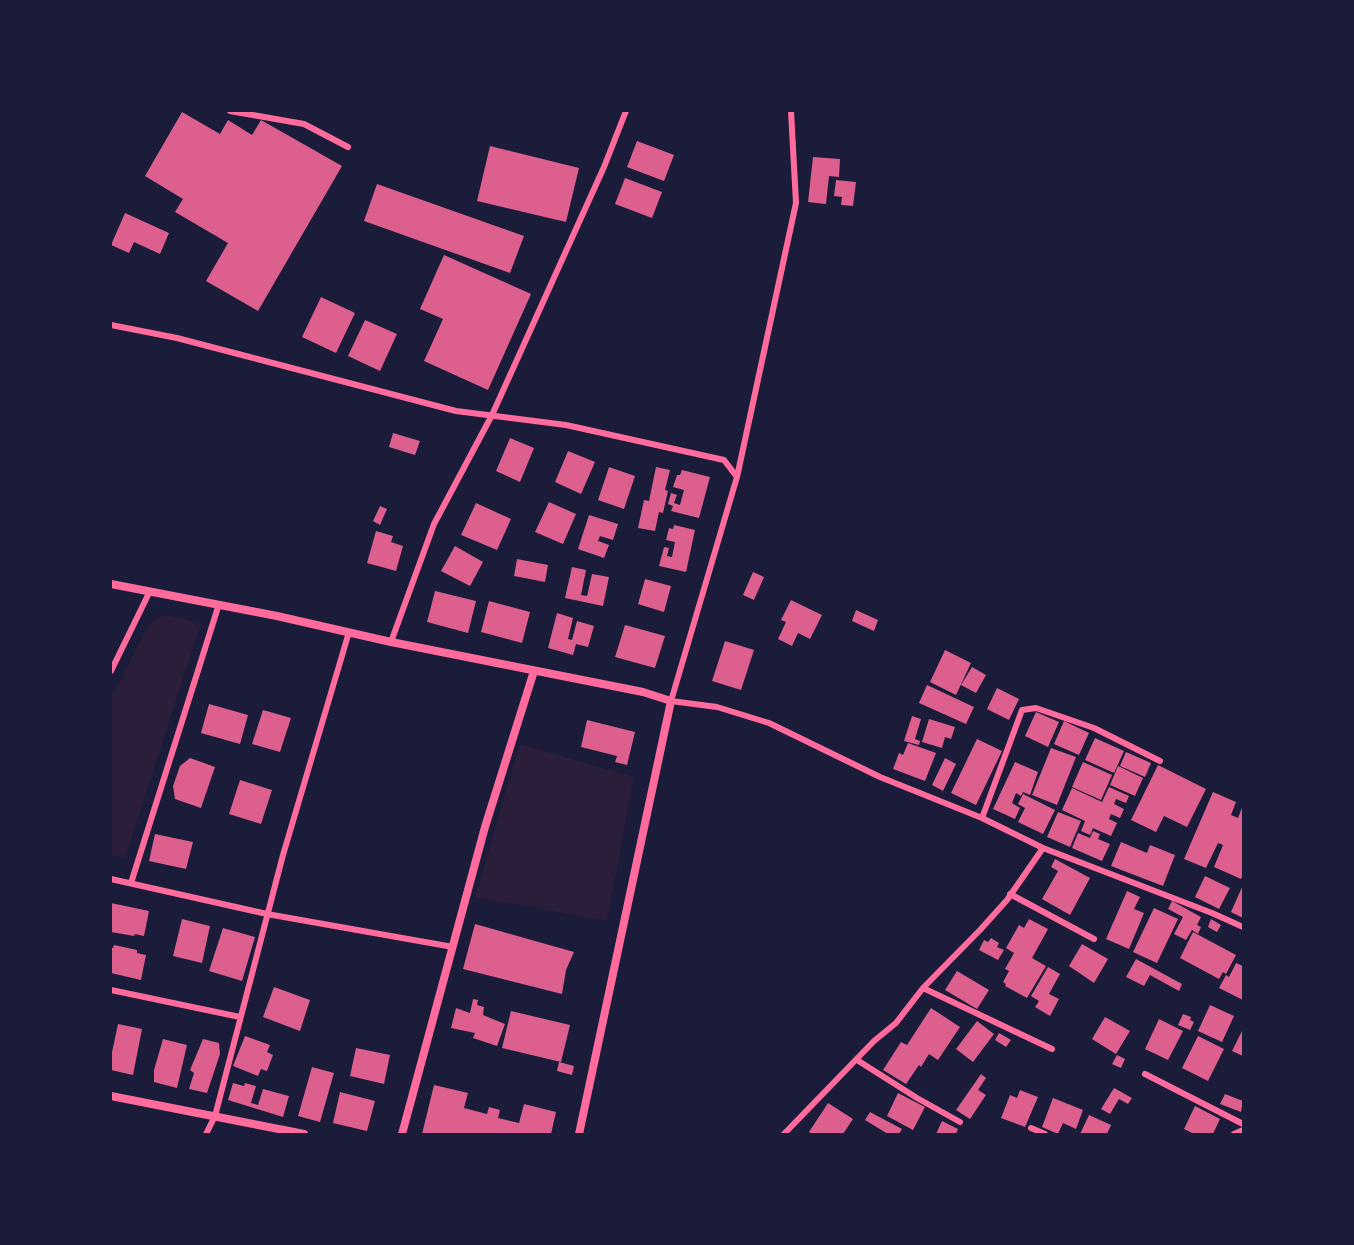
<!DOCTYPE html>
<style>
body{margin:0}
#map{position:relative;width:1354px;height:1245px;overflow:hidden;background:#1b1b3a;font-family:"Noto Sans",sans-serif}
canvas{display:block}
.frame{position:absolute;inset:0;border:112px solid #1b1b3a;pointer-events:none}
</style>
<div id="map">
<canvas width="1354" height="1245"></canvas>
<div class="frame"></div>
</div>
<script>
const g = document.querySelector('canvas').getContext('2d');
g.lineJoin = 'round';
function fill(path, color) {
  g.fillStyle = color;
  g.fill(path, 'evenodd');
}
function toPath(rows) {
  const path = new Path2D();
  for (const r of rows) {
    path.moveTo(r[0], r[1]);
    for (let i = 2; i < r.length; i += 2) path.lineTo(r[i], r[i + 1]);
  }
  return path;
}
function trace(path, color, width, dash) {
  g.strokeStyle = color;
  g.lineWidth = width;
  g.lineCap = dash ? 'butt' : 'round';
  g.setLineDash(dash || []);
  g.stroke(path);
}
fill(toPath([
 [163,615,201,623,125,858,111,855,111,697,150,623],
 [520,744,634,777,607,921,475,897]
]), '#2a1e3b');
fill(toPath([
 [182,112,220,134,228,120,252,135,261,120,342,166,258,311,206,281,228,243,175,212,183,199,145,176],
 [637,141,674,155,664,181,627,167],
 [490,146,579,168,566,222,477,201],
 [813,157,840,159,839,177,829,176,826,204,808,202],
 [625,178,662,192,652,218,615,204],
 [836,180,856,182,853,206,841,205,842,197,834,196],
 [377,184,524,236,510,273,364,221],
 [125,213,169,233,160,254,134,242,129,253,111,245],
 [444,255,531,294,488,390,424,361,443,319,420,309],
 [321,297,355,313,336,353,302,337],
 [365,320,397,334,380,371,348,356],
 [393,433,420,441,415,455,389,447],
 [510,438,534,448,520,482,496,471],
 [568,451,595,462,581,494,555,482],
 [609,467,635,476,624,509,598,500],
 [656,467,670,470,665,490,668,491,663,513,659,512,655,531,638,528,644,500,649,501],
 [682,470,710,477,699,518,671,511,673,506,668,504,671,493,677,495,674,503,680,505,684,490,673,487,677,475,680,475],
 [549,502,576,514,563,544,535,532],
 [476,503,511,519,497,550,461,535],
 [380,506,387,509,380,525,373,521],
 [589,515,618,524,613,540,600,536,598,541,609,545,604,558,578,549],
 [674,525,695,530,686,572,659,566,664,547,669,548,667,556,672,557,675,542,666,540,669,528,673,529],
 [376,531,393,536,391,542,403,546,396,571,367,563],
 [455,546,483,562,470,586,441,571],
 [517,559,548,565,545,582,514,576],
 [572,567,586,570,581,595,587,596,592,574,609,577,603,606,565,598],
 [753,572,764,577,754,600,743,595],
 [645,579,671,586,664,612,638,604],
 [435,591,476,601,468,633,427,622],
 [791,600,822,615,810,639,798,633,792,646,778,639,786,622,781,620],
 [489,601,530,612,522,643,481,632],
 [856,610,878,620,874,631,852,621],
 [557,613,573,618,568,639,572,640,577,621,594,626,588,647,576,644,573,655,548,648],
 [625,625,665,636,655,668,615,657],
 [725,641,754,650,741,690,712,681],
 [945,650,971,663,956,695,930,682],
 [972,667,986,675,976,693,961,685],
 [927,685,974,707,966,724,919,703],
 [997,688,1019,699,1009,720,987,709],
 [209,704,248,715,240,744,201,733],
 [263,710,291,718,280,752,252,744],
 [1036,712,1059,722,1048,747,1025,736],
 [912,716,921,719,915,739,920,741,919,745,904,741],
 [929,719,955,727,951,739,945,737,942,748,922,742],
 [587,720,635,732,627,765,615,762,617,756,581,747],
 [1064,721,1089,733,1079,755,1054,744],
 [1095,738,1124,751,1114,773,1085,760],
 [977,739,1002,751,976,805,951,793],
 [908,743,936,753,925,781,893,769,899,753,903,755],
 [1051,748,1076,757,1057,805,1032,795],
 [1126,752,1151,763,1145,777,1120,766],
 [190,758,215,767,201,808,175,799,173,786,180,766],
 [945,758,956,764,943,791,932,785],
 [1015,762,1038,772,1030,795,1023,792,1021,796,1016,793,1012,803,1020,808,1015,819,993,809],
 [1083,762,1112,775,1101,800,1072,787],
 [1158,765,1206,789,1187,827,1164,816,1156,832,1131,820],
 [1118,766,1143,778,1135,796,1110,785],
 [240,780,272,790,261,824,229,814],
 [1109,787,1129,796,1126,803,1116,799,1114,804,1124,809,1120,818,1111,814,1109,819,1117,823,1111,836,1093,828,1090,835,1081,831,1085,821,1062,810,1072,788,1102,802],
 [1213,792,1236,802,1231,815,1238,818,1243,805,1243,875,1241,879,1214,867,1223,845,1218,843,1206,868,1184,859],
 [1023,794,1055,810,1043,834,1018,822,1025,808,1018,804],
 [1058,812,1081,821,1070,847,1047,837],
 [1093,831,1100,834,1098,839,1110,844,1102,861,1072,848,1078,833,1090,838],
 [155,834,193,842,186,869,149,861],
 [1121,842,1147,853,1150,845,1175,855,1163,886,1111,866],
 [1055,859,1090,878,1070,915,1042,899,1058,871,1051,867],
 [1205,876,1230,888,1219,909,1195,897],
 [1243,885,1243,918,1231,912],
 [1127,891,1140,897,1134,909,1144,913,1129,949,1106,939],
 [1172,901,1201,917,1197,925,1201,927,1198,934,1192,930,1186,940,1174,934,1183,917,1168,909],
 [111,903,149,911,144,936,135,934,134,936,111,932],
 [1154,908,1178,919,1157,963,1133,952],
 [182,919,210,926,202,963,173,956],
 [1029,919,1048,929,1032,958,1046,966,1027,998,1005,986,1006,984,1003,982,1009,971,1005,969,1014,953,1006,948,1019,925,1024,928],
 [1211,919,1221,925,1217,932,1208,927],
 [475,924,574,952,566,970,562,994,463,969],
 [223,928,255,937,242,981,209,971],
 [1193,932,1236,955,1226,974,1223,972,1219,979,1180,958],
 [991,938,999,943,997,947,1004,950,998,960,979,950,984,940,988,942],
 [1082,944,1108,959,1094,983,1069,966],
 [114,945,137,950,137,953,146,955,141,980,111,973,111,948,113,948],
 [1136,959,1182,984,1179,991,1150,975,1144,986,1126,977],
 [1236,963,1243,966,1243,1000,1219,988,1226,975,1229,977],
 [1048,967,1060,974,1049,994,1059,999,1050,1016,1035,1007,1039,1001,1031,996],
 [957,971,989,990,977,1009,945,990],
 [274,987,310,1000,300,1031,263,1017],
 [473,999,478,1000,477,1005,484,1007,483,1015,505,1024,497,1046,473,1038,475,1033,451,1028,456,1008,470,1013],
 [1210,1005,1234,1016,1222,1042,1198,1031],
 [931,1008,960,1027,938,1060,929,1054,921,1067,919,1065,906,1084,883,1070,901,1042,907,1045],
 [511,1011,570,1025,561,1062,502,1048],
 [1183,1014,1191,1017,1190,1020,1194,1022,1190,1030,1178,1025],
 [1105,1017,1130,1031,1116,1054,1092,1039],
 [1159,1019,1183,1031,1168,1060,1145,1049],
 [977,1021,994,1034,973,1062,956,1049],
 [118,1024,142,1029,133,1075,111,1070,111,1057],
 [1243,1029,1243,1056,1232,1051],
 [999,1033,1011,1040,1006,1047,995,1040],
 [245,1036,270,1045,267,1052,273,1055,267,1071,261,1069,258,1076,233,1066],
 [1198,1036,1224,1049,1208,1081,1182,1068],
 [163,1039,187,1045,177,1088,154,1082,154,1070],
 [203,1039,219,1043,220,1054,207,1093,189,1089,194,1073,190,1070],
 [356,1048,390,1055,384,1084,350,1076],
 [1117,1055,1125,1059,1121,1068,1112,1064],
 [559,1062,574,1066,572,1075,557,1071],
 [312,1067,334,1073,320,1122,298,1116],
 [981,1074,986,1078,978,1090,986,1095,970,1119,956,1110],
 [233,1083,244,1086,245,1083,256,1086,251,1103,258,1105,263,1089,289,1096,283,1117,228,1100],
 [434,1085,468,1093,464,1108,487,1114,489,1107,500,1110,498,1118,519,1123,524,1104,556,1112,551,1134,422,1134],
 [1114,1088,1132,1098,1128,1104,1119,1099,1110,1114,1101,1109],
 [1020,1090,1038,1097,1025,1127,1001,1118,1010,1095,1017,1098],
 [340,1092,375,1101,367,1131,333,1123],
 [898,1093,925,1107,913,1130,887,1116],
 [1225,1094,1243,1101,1241,1112,1220,1104],
 [1053,1098,1083,1110,1076,1129,1063,1123,1058,1134,1042,1127],
 [828,1103,853,1119,843,1134,812,1134,809,1132],
 [1195,1106,1220,1119,1213,1134,1194,1134,1184,1129],
 [870,1112,902,1129,899,1134,888,1134,865,1120],
 [1089,1115,1111,1125,1107,1134,1080,1134],
 [942,1121,958,1129,956,1134,936,1134]
]), '#dd5f8e');
trace(toPath([
 [230,111,304,124,348,147],
 [111,325,177,338,456,411,566,425,724,460,737,477,671,701,717,707,769,723,880,777,982,818,1043,848,1212,913,1243,927],
 [737,477,796,203,791,111],
 [391,642,434,524,492,415,604,167,626,111],
 [111,671,150,591],
 [982,818,1022,710,1036,708,1094,728,1160,761],
 [111,879,267,914,453,947],
 [131,883,219,604],
 [1010,894,1094,939],
 [923,988,1052,1049],
 [111,990,240,1017],
 [857,1060,917,1098,960,1122],
 [1145,1074,1243,1124],
 [1031,1128,1045,1134],
 [206,1134,215,1116,283,855,349,632],
 [784,1134,874,1041,896,1023,923,988,980,930,1007,900,1043,848],
 [1234,1134,1243,1130]
]), '#ff6b9d', 6);
trace(toPath([
 [111,584,277,616,391,642,643,692,671,701,579,1134],
 [111,1096,304,1134],
 [402,1134,485,827,534,671]
]), '#ff6b9d', 8);
</script>
